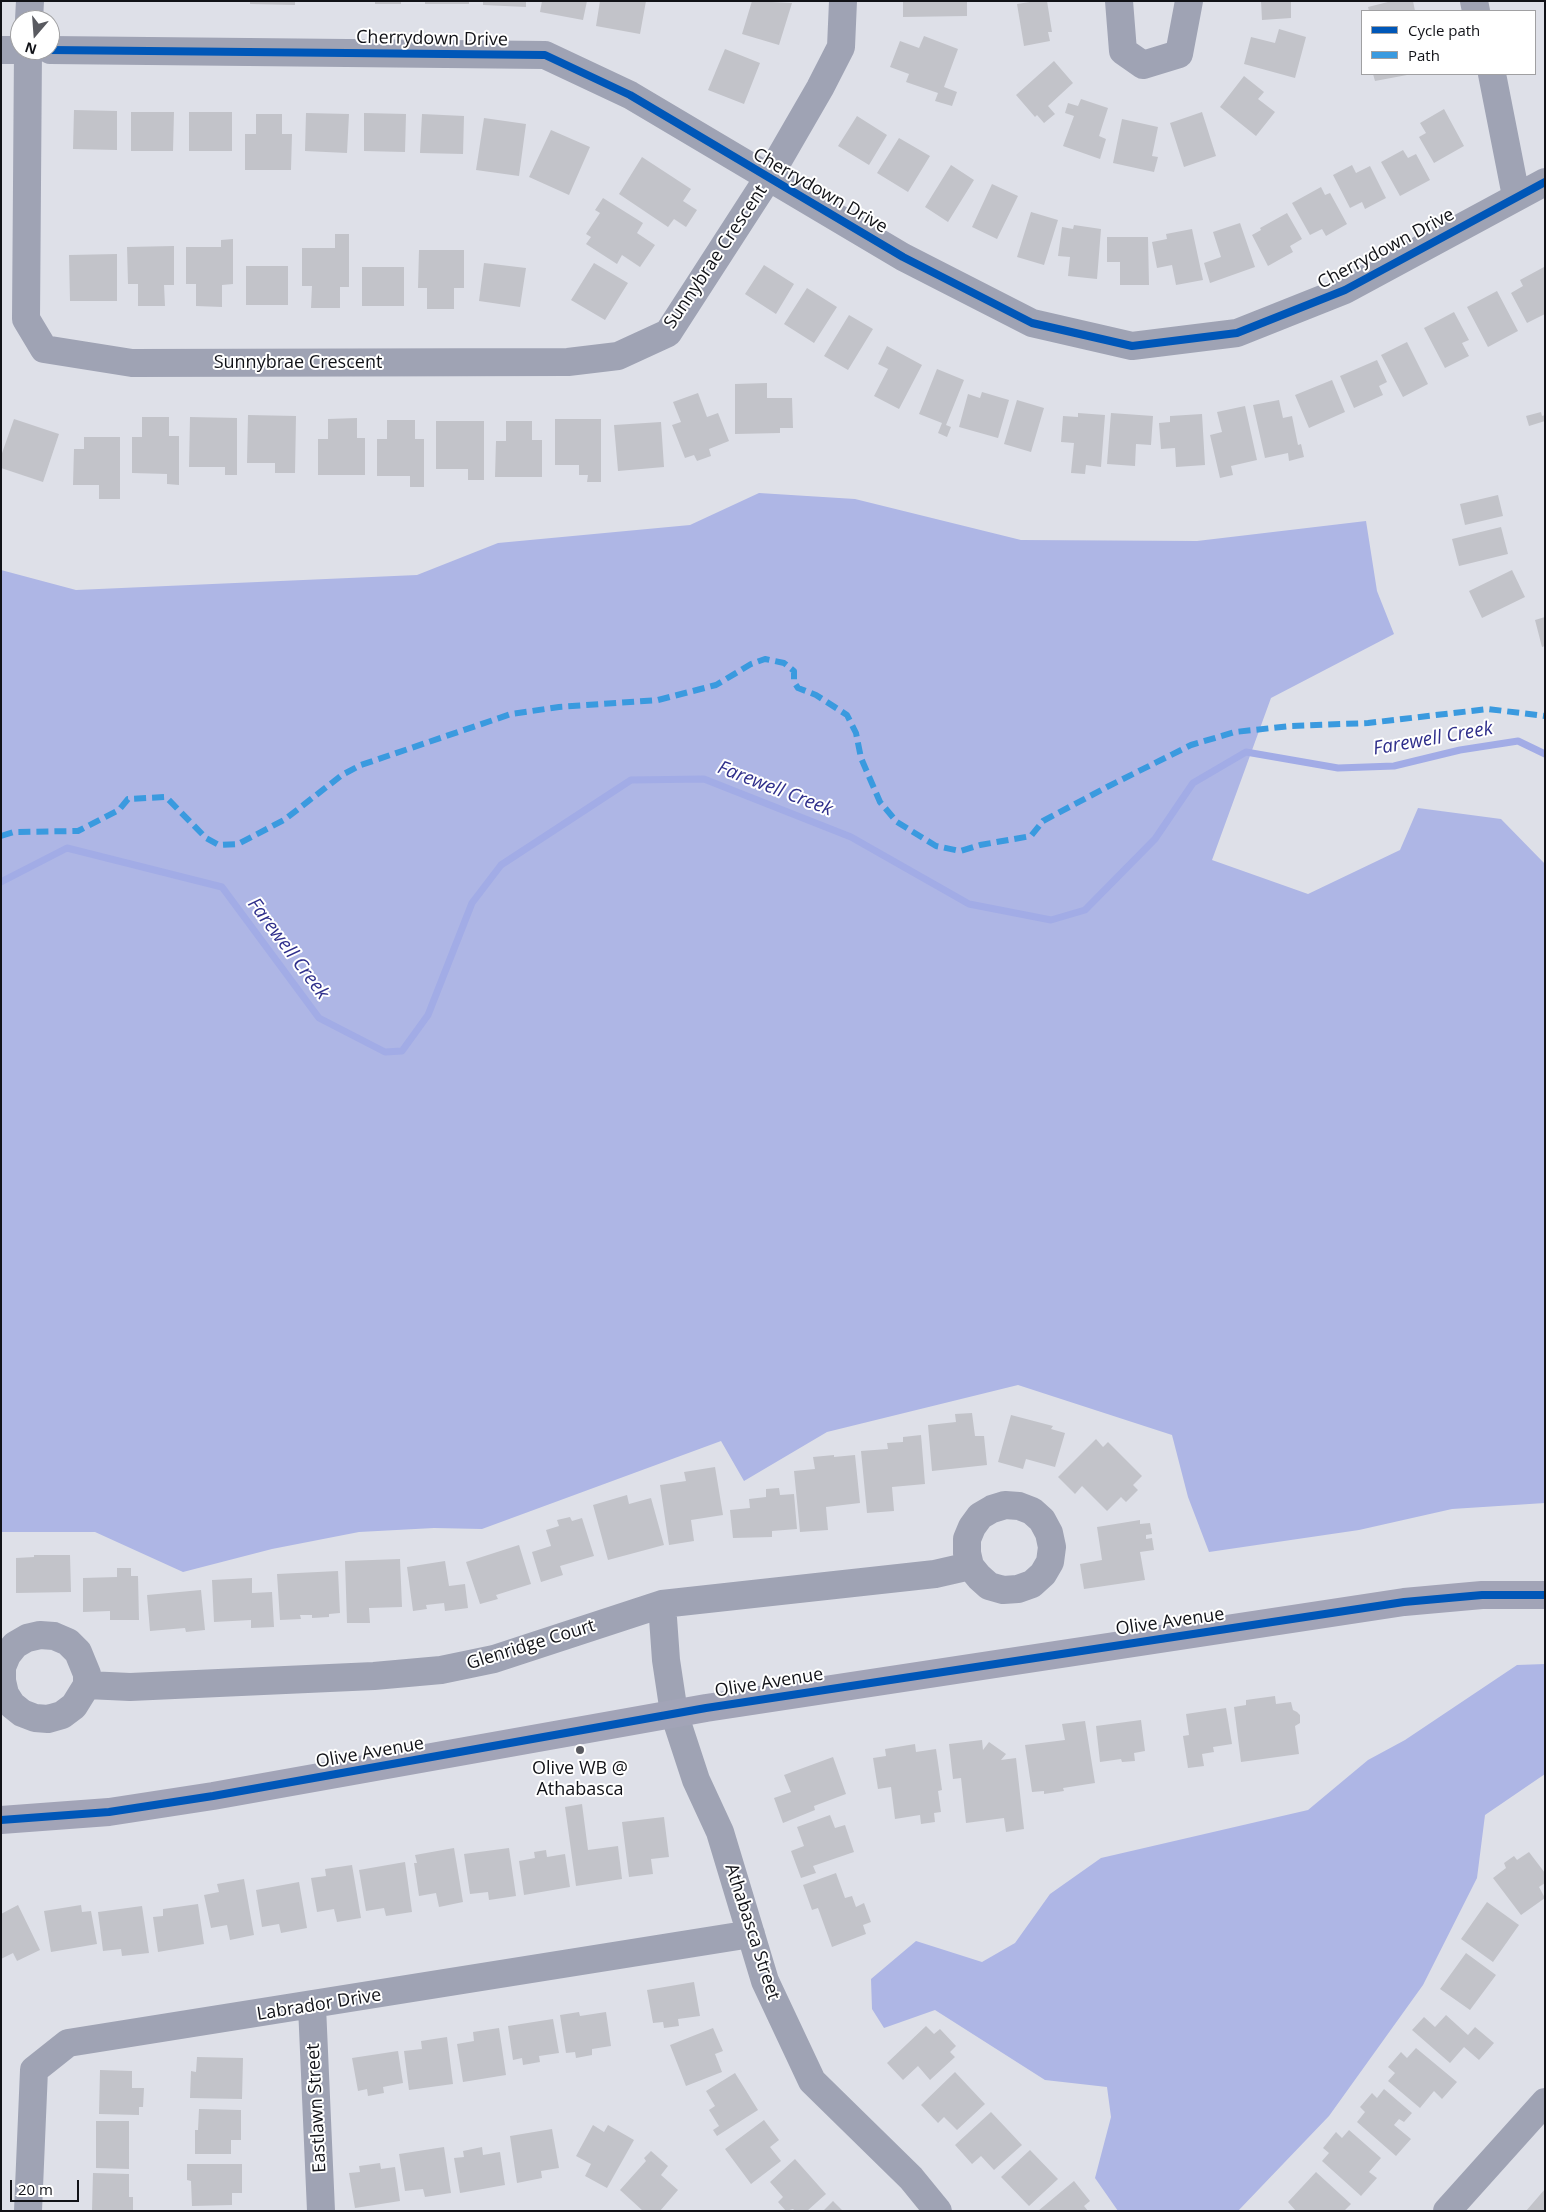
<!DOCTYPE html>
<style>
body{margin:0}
#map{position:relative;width:1546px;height:2212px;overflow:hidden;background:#dee0e8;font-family:"Open Sans",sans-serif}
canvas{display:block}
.frame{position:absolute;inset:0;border:2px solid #111217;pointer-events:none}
.legend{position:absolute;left:1361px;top:10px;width:175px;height:65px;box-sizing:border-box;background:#fff;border:1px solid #a0a0a2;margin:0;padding:6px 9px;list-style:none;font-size:15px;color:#111217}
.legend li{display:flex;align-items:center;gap:10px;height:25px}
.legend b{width:25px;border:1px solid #a0a0a2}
.north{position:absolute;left:10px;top:10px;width:50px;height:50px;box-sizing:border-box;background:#fff;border:1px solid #a0a0a2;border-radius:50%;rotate:198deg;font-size:14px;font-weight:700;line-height:20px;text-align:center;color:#111217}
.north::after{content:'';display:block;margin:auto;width:18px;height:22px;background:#595a60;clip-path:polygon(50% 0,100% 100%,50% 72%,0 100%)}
.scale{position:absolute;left:10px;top:2180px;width:69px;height:22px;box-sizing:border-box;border:2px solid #111217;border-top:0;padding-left:6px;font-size:15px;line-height:18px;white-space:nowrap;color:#111217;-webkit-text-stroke:4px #fff;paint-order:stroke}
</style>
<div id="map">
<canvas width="1546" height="2212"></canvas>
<div class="frame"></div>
<ul class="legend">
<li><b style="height:6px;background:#0057b8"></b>Cycle path</li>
<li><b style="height:6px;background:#3a9adf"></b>Path</li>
</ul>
<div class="north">N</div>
<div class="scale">20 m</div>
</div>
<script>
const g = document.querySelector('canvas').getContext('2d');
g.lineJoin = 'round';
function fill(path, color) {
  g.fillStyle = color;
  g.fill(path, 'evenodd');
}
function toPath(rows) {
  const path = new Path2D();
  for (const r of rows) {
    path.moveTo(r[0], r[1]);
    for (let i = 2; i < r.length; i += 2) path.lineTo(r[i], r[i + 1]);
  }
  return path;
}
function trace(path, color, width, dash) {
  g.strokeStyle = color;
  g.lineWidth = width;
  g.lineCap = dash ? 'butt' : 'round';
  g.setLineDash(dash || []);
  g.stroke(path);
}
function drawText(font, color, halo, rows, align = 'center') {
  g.font = font + ' "Open Sans",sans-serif';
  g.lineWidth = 4;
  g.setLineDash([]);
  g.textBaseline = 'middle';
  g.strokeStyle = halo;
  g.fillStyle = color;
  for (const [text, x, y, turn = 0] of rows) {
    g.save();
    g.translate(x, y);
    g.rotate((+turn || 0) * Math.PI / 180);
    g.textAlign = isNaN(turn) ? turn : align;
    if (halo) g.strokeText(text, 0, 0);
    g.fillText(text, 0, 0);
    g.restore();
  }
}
fill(toPath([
 [759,493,855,499,1021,540,1197,541,1366,521,1377,591,1394,634,1271,698,1212,860,1308,894,1400,850,1418,808,1501,819,1545,864,1545,1503,1452,1509,1359,1530,1209,1552,1188,1497,1172,1435,1018,1385,827,1432,744,1481,721,1441,482,1529,434,1528,359,1532,272,1549,183,1572,95,1532,1,1532,1,570,76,590,417,575,498,543,690,525],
 [1545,1664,1545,1774,1485,1815,1477,1878,1423,1985,1329,2116,1238,2211,1118,2211,1095,2178,1111,2117,1107,2087,1045,2080,935,2010,884,2028,872,2009,871,1979,916,1941,982,1962,1015,1943,1050,1894,1101,1858,1308,1810,1368,1760,1405,1740,1517,1665]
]), '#aeb6e5');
trace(toPath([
 [1,882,67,848,222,887,319,1018,385,1052,402,1051,428,1015,472,903,501,865,631,780,704,779,851,837,969,904,1051,920,1085,910,1155,839,1193,783,1246,752,1338,768,1394,766,1460,750,1518,741,1545,754]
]), '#a2ace6', 7);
fill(toPath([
 [250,1,295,1,295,5,250,4],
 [375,1,401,1,401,4,375,4],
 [425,1,469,1,469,4,425,4],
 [483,1,526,1,526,7,483,5],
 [542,1,587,1,583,20,540,12],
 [600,1,646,1,640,34,596,26],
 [752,1,792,3,779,45,742,34],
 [903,1,967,1,967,16,903,17],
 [1036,1,1047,1,1052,32,1048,32,1050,41,1024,46,1017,4],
 [1261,1,1291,1,1291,18,1262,20],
 [1392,1,1413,1,1415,11,1369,11,1368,7],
 [1279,29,1306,37,1295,78,1244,64,1251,37,1275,43],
 [924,36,958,49,944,87,957,92,952,106,935,101,938,93,906,82,909,74,890,67,900,41,919,48],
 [725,49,760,63,744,104,708,90],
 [1054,61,1073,83,1048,106,1055,114,1044,123,1037,115,1035,117,1016,95],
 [1373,74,1407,74,1407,75,1375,81],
 [1244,76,1264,92,1258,99,1275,112,1256,136,1220,107],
 [1081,99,1108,108,1099,136,1106,139,1100,159,1063,146,1074,116,1065,113,1068,103,1078,106],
 [1444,109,1464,146,1434,163,1419,137,1426,133,1420,123],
 [74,110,117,111,117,150,73,149],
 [131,112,174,112,173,151,131,151],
 [189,112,232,112,232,151,189,151],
 [1202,112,1216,156,1184,167,1170,123],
 [306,113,349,114,347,153,305,151],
 [364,113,406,114,405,152,364,151],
 [256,114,282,114,282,134,292,134,291,170,245,170,245,134,256,134],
 [422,114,464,116,463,154,420,153],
 [857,116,887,135,869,165,838,146],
 [484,118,526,124,519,176,476,170],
 [1122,119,1158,127,1152,156,1158,157,1154,172,1113,163],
 [551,130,590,147,569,195,529,177],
 [899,138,930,156,908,192,877,173],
 [1403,150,1408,158,1416,154,1430,180,1400,196,1381,162],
 [642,157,691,189,683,201,697,210,686,227,674,219,668,227,619,194],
 [951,165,974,180,948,222,925,207],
 [1352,165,1356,173,1370,166,1386,198,1365,209,1362,202,1350,208,1333,175],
 [992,184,1018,196,997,239,972,227],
 [1321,187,1325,195,1330,193,1347,224,1326,236,1322,229,1310,235,1292,203],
 [603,198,643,223,637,233,655,245,640,267,622,255,617,264,586,244,591,237,586,234,600,213,595,210],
 [1031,212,1058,220,1044,265,1017,257],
 [1287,213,1302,239,1290,246,1293,252,1268,266,1252,235,1261,230,1260,228],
 [1240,223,1255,267,1210,283,1204,263,1221,257,1213,232],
 [1074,225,1101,229,1097,279,1068,276,1070,257,1058,256,1062,227,1073,229],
 [1192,229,1203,280,1176,285,1172,265,1157,268,1152,242,1167,239,1166,234],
 [335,234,349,234,349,287,340,287,340,308,311,308,312,286,302,286,302,248,335,248],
 [1107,237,1148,237,1149,285,1120,285,1120,262,1107,262],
 [233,239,233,284,222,285,222,307,196,306,196,284,186,284,186,247,221,247,221,240],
 [174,246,174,285,164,285,165,306,138,306,138,284,128,284,127,247],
 [419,250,464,250,464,288,454,288,454,309,427,309,427,288,418,288],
 [117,254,117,301,70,301,69,255],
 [484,263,526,268,520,307,479,301],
 [594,263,628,283,605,320,571,300],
 [764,265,794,284,776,314,745,294],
 [246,266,288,266,288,305,246,305],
 [362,267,404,267,404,306,362,306],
 [1544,267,1545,314,1527,323,1511,293,1523,286,1520,280],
 [807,288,837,307,814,343,784,324],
 [1497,291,1518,331,1488,347,1467,307],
 [1454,312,1469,340,1462,343,1469,356,1445,368,1424,328],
 [849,315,873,329,848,370,824,356],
 [1407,342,1428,384,1403,397,1381,355],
 [887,346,922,365,899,409,874,396,888,369,878,364],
 [1377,360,1387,382,1379,386,1383,395,1354,408,1340,376],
 [937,369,964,380,946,425,951,427,947,437,938,433,942,423,919,414],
 [1332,380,1345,412,1309,428,1295,395],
 [767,383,767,398,792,398,793,428,780,428,780,433,735,434,735,384],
 [982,392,1009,400,998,438,959,427,968,394,980,398],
 [698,393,707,417,718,413,729,441,709,449,711,456,697,461,694,455,685,458,672,425,681,422,673,402],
 [1017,400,1044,408,1031,452,1004,444],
 [1279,400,1283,418,1292,416,1298,445,1301,444,1304,457,1289,461,1288,453,1265,458,1253,405],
 [1245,406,1257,460,1231,466,1233,475,1220,478,1210,435,1222,432,1217,412],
 [1541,412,1542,416,1545,415,1545,421,1529,426,1526,416],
 [1078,413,1105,415,1101,467,1086,465,1085,474,1071,473,1074,443,1061,442,1063,416,1078,417],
 [1111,413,1153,416,1151,445,1136,444,1135,466,1107,464],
 [1202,414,1205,465,1176,467,1175,448,1161,449,1159,423,1170,422,1170,416],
 [248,415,296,416,295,473,275,473,275,463,247,463],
 [142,417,169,417,169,436,179,436,179,485,167,484,167,474,132,473,132,437,142,437],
 [190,417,237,418,237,475,225,475,225,467,189,467],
 [357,418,357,438,365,438,365,475,318,475,318,439,328,439,328,419],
 [14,419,59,434,43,482,1,468,1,456],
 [555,419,601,419,601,482,587,482,588,475,579,475,579,465,555,465],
 [387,420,415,420,415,439,424,439,424,487,410,487,410,476,377,476,377,439,387,439],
 [436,421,484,421,484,480,468,480,468,469,436,469],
 [506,421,532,421,532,440,542,440,542,477,495,477,496,441,506,441],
 [661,422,664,467,618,471,614,425],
 [84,437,120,437,120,499,99,499,99,485,73,485,74,449,84,449],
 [1498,495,1503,516,1465,525,1460,504],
 [1501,527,1508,554,1459,566,1452,539],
 [1512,570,1525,597,1482,618,1469,591],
 [1545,617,1545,646,1542,647,1535,620],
 [972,1413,975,1436,984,1436,987,1465,932,1471,928,1425,956,1422,955,1414],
 [1011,1415,1053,1426,1051,1429,1065,1433,1055,1467,1026,1459,1023,1469,998,1462],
 [921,1435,925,1484,892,1487,894,1511,867,1513,861,1451,888,1449,887,1443,903,1442,903,1437],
 [1096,1439,1103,1447,1108,1442,1142,1476,1133,1485,1138,1490,1126,1502,1121,1497,1107,1511,1082,1486,1075,1494,1058,1477],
 [834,1455,834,1457,855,1455,860,1503,826,1507,828,1530,800,1532,794,1471,815,1469,813,1457],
 [715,1467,723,1515,691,1520,694,1541,669,1545,660,1485,686,1481,684,1472],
 [779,1488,780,1495,794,1494,797,1529,772,1531,772,1537,733,1538,730,1510,750,1508,749,1499,766,1497,766,1489],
 [627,1495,629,1504,651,1498,664,1545,608,1560,593,1505],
 [570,1517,572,1521,582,1518,594,1556,560,1566,563,1575,541,1582,532,1552,551,1546,546,1530,559,1526,557,1520],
 [1140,1520,1140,1524,1150,1523,1152,1534,1146,1535,1146,1539,1152,1538,1154,1550,1140,1552,1145,1580,1084,1589,1080,1564,1102,1560,1097,1527],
 [519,1545,531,1584,496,1595,498,1599,480,1604,466,1562],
 [34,1555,70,1555,71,1592,16,1593,16,1558,34,1557],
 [400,1559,402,1607,369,1608,370,1623,347,1623,345,1561],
 [445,1561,449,1586,465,1584,468,1608,445,1611,444,1603,426,1605,427,1609,413,1611,407,1567],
 [117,1568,131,1568,131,1576,138,1576,139,1620,110,1620,110,1611,83,1612,83,1578,117,1577],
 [338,1571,340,1613,329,1614,329,1617,312,1618,312,1615,300,1615,301,1619,280,1620,277,1574],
 [252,1578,252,1593,272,1592,274,1627,251,1628,251,1620,214,1622,212,1580],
 [201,1590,205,1630,186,1632,185,1628,150,1631,147,1595],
 [1275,1696,1276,1704,1291,1702,1293,1710,1297,1712,1300,1715,1300,1723,1295,1726,1299,1754,1241,1762,1234,1707,1246,1705,1246,1700],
 [1226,1708,1232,1744,1213,1747,1214,1752,1202,1754,1204,1766,1188,1768,1183,1736,1189,1735,1186,1714],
 [1141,1720,1145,1751,1134,1753,1135,1761,1122,1762,1121,1759,1100,1762,1096,1726],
 [1085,1721,1095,1783,1063,1788,1064,1791,1044,1794,1044,1791,1032,1792,1025,1745,1065,1740,1062,1724],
 [982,1740,983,1750,989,1742,1006,1754,1001,1760,1016,1758,1024,1829,1006,1832,1004,1818,966,1823,961,1778,953,1779,949,1744],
 [915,1744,916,1752,936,1749,942,1790,938,1791,941,1812,934,1813,935,1822,921,1824,920,1815,895,1819,891,1787,878,1789,873,1758,886,1756,885,1749],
 [833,1757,846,1794,814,1806,815,1810,783,1823,774,1798,791,1792,784,1775],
 [582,1804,588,1850,618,1846,622,1879,576,1886,565,1807],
 [830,1815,835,1828,845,1825,854,1852,813,1866,816,1873,801,1878,791,1851,804,1846,797,1827],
 [664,1817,669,1857,651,1859,653,1874,629,1877,622,1822],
 [454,1848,463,1902,439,1907,436,1893,419,1896,414,1863,417,1863,415,1855],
 [509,1848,516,1896,489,1900,488,1892,470,1894,464,1854],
 [546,1850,547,1857,565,1854,570,1887,524,1895,519,1861,535,1858,534,1852],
 [1529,1852,1545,1873,1545,1883,1539,1887,1545,1898,1521,1915,1493,1878,1506,1868,1504,1863,1514,1856,1517,1860],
 [405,1862,412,1912,386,1916,384,1908,366,1911,359,1870],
 [352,1865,361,1918,337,1922,334,1909,317,1912,311,1878,326,1876,325,1869],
 [836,1873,845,1898,852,1896,856,1907,864,1903,871,1922,863,1925,866,1934,832,1947,818,1908,812,1910,803,1885],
 [244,1879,254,1935,230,1940,227,1925,211,1928,204,1895,219,1892,217,1884],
 [299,1882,307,1928,281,1933,279,1924,262,1927,256,1890],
 [1487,1902,1519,1925,1493,1962,1461,1939],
 [198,1904,204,1944,158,1952,153,1917,163,1916,163,1909],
 [18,1905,40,1950,17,1961,13,1953,1,1959,1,1914],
 [81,1905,82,1912,91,1911,97,1944,51,1952,44,1911],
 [142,1906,149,1953,122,1956,121,1949,103,1951,98,1912],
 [1466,1953,1496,1975,1470,2010,1440,1989],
 [694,1982,700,2016,678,2019,679,2026,664,2028,663,2022,653,2023,647,1990],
 [579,2012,580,2016,606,2012,611,2046,592,2049,592,2055,576,2058,575,2052,566,2053,560,2015],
 [1446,2015,1468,2035,1475,2027,1494,2043,1479,2060,1464,2047,1450,2063,1412,2030,1424,2017,1435,2027],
 [553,2019,559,2053,539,2056,540,2062,523,2065,522,2058,513,2060,508,2026],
 [926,2026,934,2034,940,2029,956,2046,950,2052,955,2057,930,2080,918,2066,903,2080,887,2063],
 [499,2028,506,2075,463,2082,457,2044,474,2041,473,2032],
 [713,2028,723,2051,715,2054,722,2072,686,2086,670,2045],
 [447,2037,453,2084,409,2090,404,2051,422,2049,421,2041],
 [1416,2048,1457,2082,1442,2099,1434,2091,1420,2108,1388,2081,1395,2073,1388,2067,1401,2052,1407,2058],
 [398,2051,403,2083,383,2087,384,2093,368,2096,367,2089,358,2091,352,2058],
 [197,2057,243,2058,242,2099,190,2098,191,2071,196,2072],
 [100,2070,132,2071,132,2088,144,2088,143,2107,139,2107,139,2115,99,2114],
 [955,2072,985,2104,957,2130,944,2117,938,2123,921,2105],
 [735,2073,758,2110,717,2136,713,2130,719,2126,709,2110,715,2106,706,2091],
 [1384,2089,1412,2113,1404,2122,1399,2119,1394,2125,1411,2139,1396,2156,1357,2122,1365,2112,1360,2107,1372,2093,1377,2098],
 [199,2109,241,2110,241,2140,231,2140,231,2154,195,2154,195,2130,198,2130],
 [991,2112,1022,2145,994,2170,981,2156,972,2164,955,2145],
 [764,2120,779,2140,770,2147,781,2161,751,2184,725,2149],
 [96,2121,129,2121,129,2169,96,2168],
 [593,2125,604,2132,608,2125,634,2140,607,2188,585,2176,591,2164,576,2156],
 [552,2129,559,2168,541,2171,542,2178,517,2183,510,2136],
 [1349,2130,1381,2158,1369,2172,1377,2178,1361,2196,1322,2161,1329,2153,1323,2148,1336,2132,1342,2138],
 [444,2147,451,2193,425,2197,423,2189,405,2191,399,2154],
 [482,2147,483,2155,500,2152,505,2185,460,2193,454,2158,464,2157,463,2151],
 [1030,2150,1058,2179,1029,2206,1001,2177],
 [651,2151,668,2166,661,2175,678,2190,660,2211,643,2211,620,2190,646,2161,644,2158],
 [795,2159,826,2194,807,2211,795,2211,793,2209,786,2211,778,2202,783,2197,770,2182],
 [380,2163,381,2169,395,2167,400,2201,355,2208,349,2173,360,2172,359,2166],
 [187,2164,242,2164,242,2193,232,2193,232,2205,192,2206,191,2181,187,2180],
 [1316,2172,1351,2204,1344,2211,1296,2211,1288,2202],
 [93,2173,129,2174,129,2197,133,2197,133,2211,92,2211],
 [1074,2181,1090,2201,1084,2206,1088,2211,1038,2211],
 [1545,2189,1545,2211,1526,2211],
 [833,2201,843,2211,823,2211]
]), '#c2c3c9');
trace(toPath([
 [1119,1,1123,51,1143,65,1179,54,1189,1],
 [1474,1,1476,11],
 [29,20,30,1],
 [1,50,20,50],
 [28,50,26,319,44,349,132,363,568,362,618,356,668,333,768,178,820,88,841,47,843,1],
 [50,50,545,55,630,95,903,257,1032,323,1132,346,1237,333,1345,290,1545,182],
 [1492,74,1516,196],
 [662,1604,666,1660,674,1713,696,1780,720,1832,765,1981,812,2081,911,2178,938,2211],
 [87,1685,87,1674,78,1652,68,1642,54,1636,40,1635,27,1638,15,1645,7,1655,2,1667,2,1681,5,1694,12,1705,22,1713,35,1718,48,1719,62,1715,74,1706,87,1685,130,1687,374,1676,441,1670,494,1659,662,1604,935,1574,970,1566,979,1577,989,1586,1003,1590,1018,1589,1032,1584,1043,1574,1050,1562,1052,1547,1049,1533,1042,1520,1032,1511,1019,1506,1005,1505,992,1509,980,1516,972,1527,967,1539,967,1553,970,1566],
 [312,2006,321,2211],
 [28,2211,34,2070,68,2043,751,1934],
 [1447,2211,1545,2102]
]), '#9fa3b4', 28);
trace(toPath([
 [1,1820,109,1812,213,1796,706,1708,1404,1602,1482,1595,1545,1595]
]), '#a2a4b7', 28);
trace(toPath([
 [1,836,14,832,78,831,119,810,128,799,166,797,206,838,219,845,238,844,284,820,342,775,361,765,511,714,559,707,658,700,716,685,751,664,765,659,784,663,794,671,794,682,798,688,816,695,847,715,856,733,861,758,880,802,897,822,936,846,960,851,980,845,1031,836,1043,821,1107,787,1191,745,1235,732,1290,726,1368,723,1488,709,1545,716]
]), '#3a9adf', 6, [12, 6]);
trace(toPath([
 [50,50,545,55,630,95,903,257,1032,323,1132,346,1237,333,1345,290,1545,182],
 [1,1820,109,1812,213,1796,706,1708,1404,1602,1482,1595,1545,1595]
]), '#0057b8', 8);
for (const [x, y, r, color] of [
 [580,1750,5,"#595a60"]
]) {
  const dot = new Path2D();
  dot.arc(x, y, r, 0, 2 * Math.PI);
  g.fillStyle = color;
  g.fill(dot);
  trace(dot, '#fff', 2);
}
drawText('18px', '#111217', '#fff', [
 ["Cherrydown Drive",432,39,1],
 ["Cherrydown Drive",820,191,30],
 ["Cherrydown Drive",1386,249,-28],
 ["Sunnybrae Crescent",716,257,-56],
 ["Sunnybrae Crescent",298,363],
 ["Olive Avenue",1170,1622,-8],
 ["Glenridge Court",531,1645,-17],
 ["Olive Avenue",769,1683,-9],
 ["Olive Avenue",370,1753,-10],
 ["Athabasca Street",752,1932,72],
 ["Labrador Drive",319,2005,-9],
 ["Eastlawn Street",317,2108,-93]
]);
drawText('18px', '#111217', '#fff', [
 ["Olive WB @",580,1769],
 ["Athabasca",580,1790]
]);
drawText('italic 19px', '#2f2f8b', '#fff', [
 ["Farewell Creek",1433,739,-10],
 ["Farewell Creek",775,789,21],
 ["Farewell Creek",288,949,53]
]);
</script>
